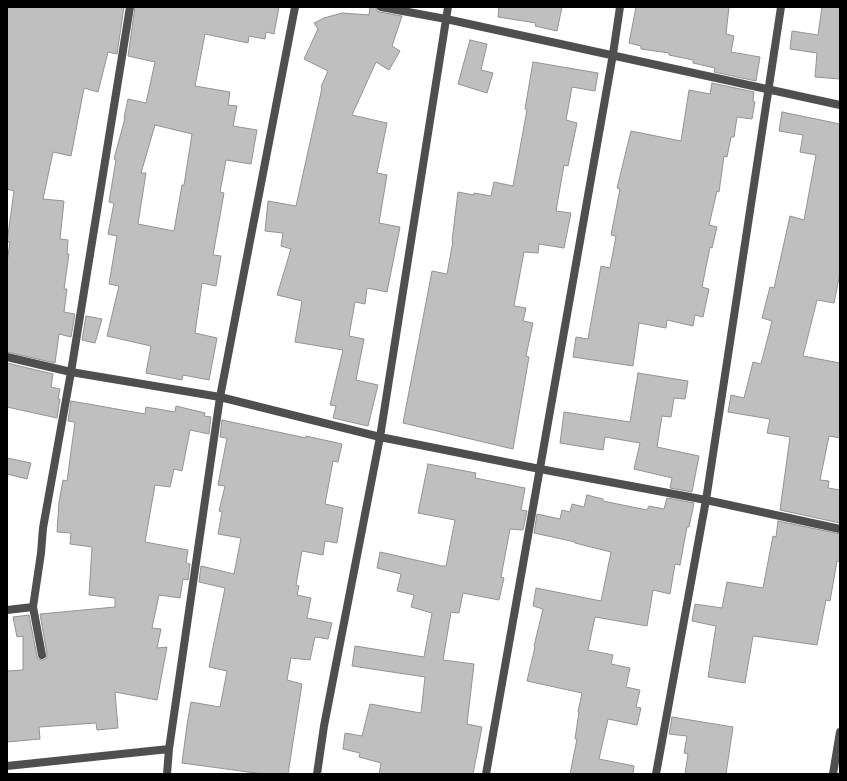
<!DOCTYPE html>
<style>
body{margin:0}
#map{position:relative;width:847px;height:781px;overflow:hidden;background:#fff;font-family:Cabin,sans-serif}
canvas{display:block}
.frame{position:absolute;inset:0;border:8px solid #000;pointer-events:none}
</style>
<div id="map">
<canvas width="847" height="781"></canvas>
<div class="frame"></div>
</div>
<script>
const g = document.querySelector('canvas').getContext('2d');
g.lineJoin = 'round';
function fill(path, color) {
  g.fillStyle = color;
  g.fill(path, 'evenodd');
}
function toPath(rows) {
  const path = new Path2D();
  for (const r of rows) {
    path.moveTo(r[0], r[1]);
    for (let i = 2; i < r.length; i += 2) path.lineTo(r[i], r[i + 1]);
  }
  return path;
}
function trace(path, color, width, dash) {
  g.strokeStyle = color;
  g.lineWidth = width;
  g.lineCap = dash ? 'butt' : 'round';
  g.setLineDash(dash || []);
  g.stroke(path);
}
const building = toPath([
 [7,7,124,7,117,54,108,52,98,92,84,88,71,156,53,152,43,199,64,201,60,239,68,240,67,254,69,254,64,289,67,289,64,312,75,314,71,337,59,334,55,363,7,352,7,262,10,242,7,242,14,191,7,189,7,7],
 [135,7,279,7,274,34,266,32,265,39,249,36,248,43,205,34,195,86,230,92,228,105,237,106,233,126,257,130,251,164,226,160,220,192,224,193,213,255,221,256,216,286,202,283,195,333,217,338,209,380,183,375,182,380,146,373,151,346,107,336,119,286,109,284,117,236,108,234,114,203,109,202,116,160,114,159,125,118,124,118,128,99,146,103,155,62,128,56,135,7],
 [155,125,192,134,184,185,182,185,174,231,138,224,146,173,141,173,155,125],
 [370,7,376,7,377,11,380,12,402,16,392,46,400,51,389,70,376,62,352,115,387,123,377,173,387,175,379,223,400,227,387,292,367,288,365,304,355,302,349,336,364,339,356,380,378,385,368,426,333,418,336,406,330,405,343,350,295,342,302,301,277,295,291,249,281,246,283,233,265,231,268,201,296,206,322,88,321,87,328,71,304,59,318,29,314,23,324,18,342,13,369,15,370,7],
 [499,7,562,7,557,31,535,26,536,23,498,17,499,7],
 [636,7,729,7,726,34,734,36,731,52,760,57,756,81,714,72,715,68,693,63,693,60,669,55,669,53,641,49,641,46,629,43,636,7],
 [822,7,840,7,840,79,815,77,817,53,790,49,792,31,818,35,822,7],
 [470,40,487,44,481,70,493,73,487,93,458,84,470,40],
 [533,62,598,73,595,91,572,87,566,120,577,123,568,166,564,165,556,211,571,213,564,248,539,244,538,253,524,252,514,306,526,308,523,321,533,323,526,356,529,357,513,449,403,423,432,271,447,274,453,241,452,241,458,192,474,195,474,193,491,196,494,182,513,186,527,110,525,109,533,62],
 [712,83,754,92,753,101,755,102,752,119,737,117,734,137,731,137,727,157,724,156,719,192,717,191,709,225,717,227,712,248,710,247,702,287,709,289,703,317,695,315,693,326,667,320,666,328,639,323,633,366,573,357,576,337,588,339,601,266,610,268,616,236,611,235,620,189,617,188,631,131,681,141,689,90,710,94,712,83],
 [782,112,840,124,840,273,834,303,817,300,803,356,840,363,840,438,829,436,820,480,829,481,828,488,840,490,840,523,780,510,790,437,767,433,770,419,728,412,731,395,744,398,753,362,761,364,772,321,762,318,770,287,774,288,790,216,804,220,816,155,800,152,803,135,779,131,782,112],
 [86,316,102,319,95,343,82,340,86,316],
 [7,363,53,374,51,387,60,389,58,399,60,399,57,418,7,407,7,363],
 [638,373,688,381,685,399,674,398,671,417,662,416,657,447,699,456,692,492,670,488,672,478,634,469,640,443,605,437,603,450,560,443,564,412,630,422,638,373],
 [71,401,145,414,146,407,175,412,176,406,205,413,204,416,211,417,209,434,190,430,182,471,174,469,170,487,155,485,145,542,188,550,186,563,190,564,188,580,183,579,180,598,159,595,152,628,161,629,157,648,167,647,157,700,115,692,118,728,97,730,96,723,39,727,40,739,7,742,7,671,23,670,23,636,17,637,13,617,29,615,37,656,38,659,43,660,46,659,47,654,40,614,115,607,115,598,89,595,92,547,70,544,71,533,57,532,59,502,63,480,67,481,75,422,68,421,71,401],
 [222,420,306,438,306,436,342,444,338,462,333,461,325,504,343,508,337,543,325,541,323,555,302,551,296,585,299,586,297,595,311,598,307,618,332,623,328,639,315,637,310,660,291,658,287,680,302,684,288,774,263,774,182,763,187,725,191,702,220,707,227,671,209,667,225,588,199,582,201,566,234,574,241,538,218,534,222,512,219,511,225,486,218,485,227,438,220,437,222,420],
 [7,458,31,463,27,479,7,474,7,458],
 [428,464,476,473,475,478,525,488,521,510,527,511,523,530,510,529,501,577,504,578,499,600,463,593,459,613,451,612,443,660,474,664,467,724,482,727,473,774,379,774,381,763,359,757,360,753,343,749,345,733,362,736,370,704,421,713,425,677,352,666,355,646,424,657,432,613,411,607,414,595,397,591,401,574,377,568,380,552,442,566,446,566,455,520,418,513,428,464],
 [587,495,603,499,603,501,647,510,649,506,664,509,667,498,694,503,689,527,687,527,680,565,675,564,670,594,653,590,647,626,595,617,588,650,613,655,611,664,630,668,626,687,640,690,636,707,641,708,637,725,608,719,599,759,634,766,633,774,570,774,577,739,575,739,579,712,578,712,582,693,527,681,535,647,534,646,543,609,533,606,536,588,601,601,611,552,575,543,575,542,534,533,537,514,560,519,562,510,570,512,572,504,584,507,587,495],
 [778,521,840,534,840,562,837,561,830,601,826,600,817,645,753,636,745,683,708,677,716,626,692,621,695,604,722,608,727,582,763,588,773,536,776,537,778,521],
 [672,717,733,727,726,774,685,774,688,754,684,753,687,736,669,734,672,717]
]);
fill(building, '#bfbfbf');
trace(building, '#939393', 1);
trace(toPath([
 [381,7,446,19,840,105],
 [7,357,71,372,220,397,380,437,540,469,706,500,840,529],
 [7,610,33,607],
 [42,655,33,607,41,553,43,528,71,372,130,7],
 [7,766,169,749],
 [167,774,169,749,220,397,295,7],
 [317,774,324,726,380,437,448,7],
 [486,774,613,54,620,7],
 [656,774,706,500,781,7]
]), '#4f4f4f', 8);
trace(toPath([
 [833,774,840,732]
]), '#4f4f4f', 8);
</script>
